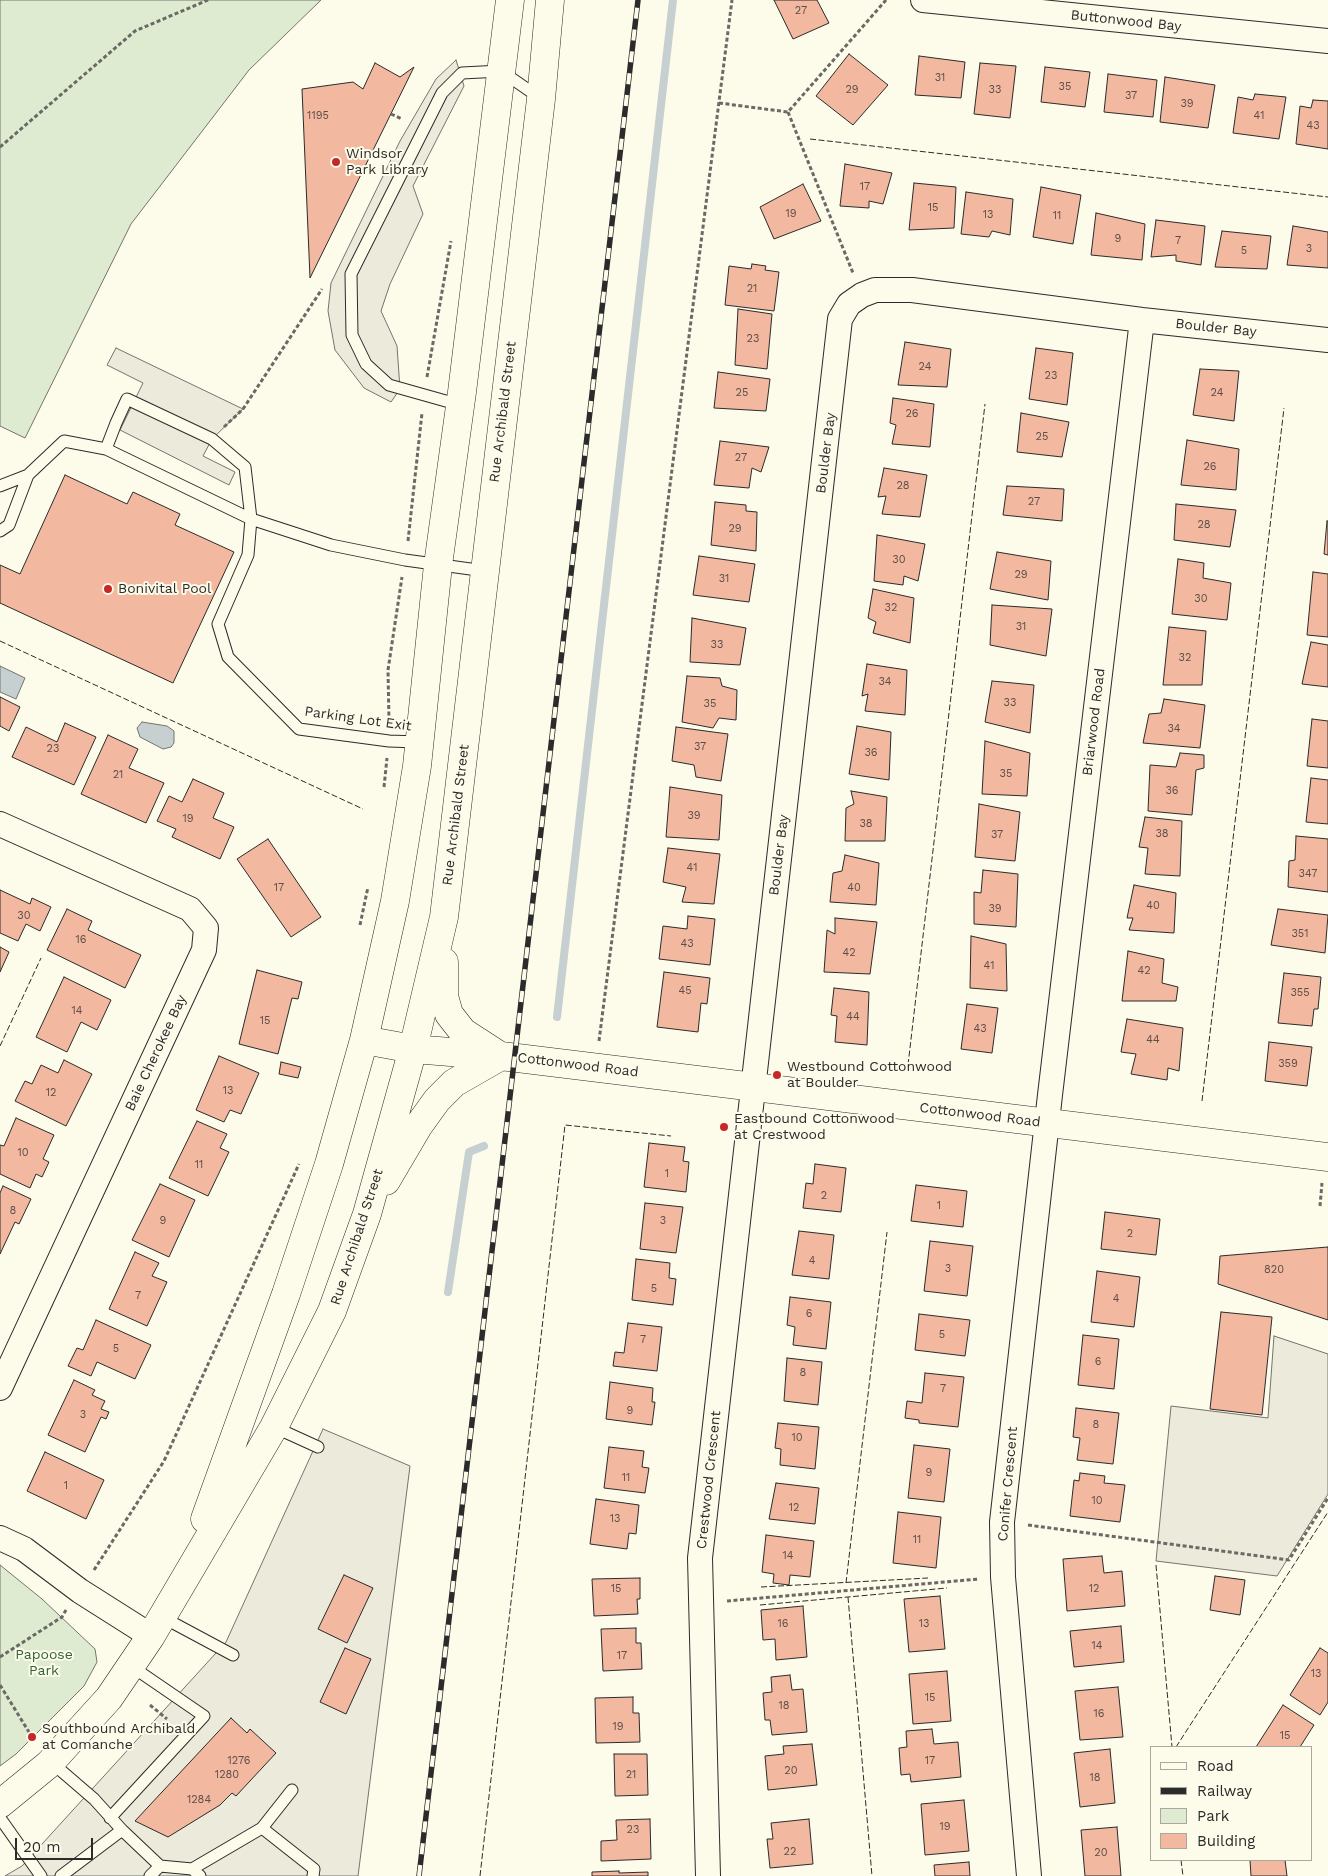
<!DOCTYPE html>
<style>
body{margin:0}
#map{position:relative;width:1328px;height:1876px;overflow:hidden;background:#fdfbea;font-family:"Work Sans",sans-serif}
canvas{display:block}
.legend{position:absolute;left:1150px;top:1746px;width:162px;height:115px;box-sizing:border-box;background:#fdfbea;border:1px solid #a9a89e;margin:0;padding:6px 9px;list-style:none;font-size:15px;color:#2b2b2b}
.legend li{display:flex;align-items:center;gap:10px;height:25px}
.legend b{width:25px;border:1px solid #a9a89e}
.scale{position:absolute;left:15px;top:1838px;width:78px;height:22px;box-sizing:border-box;border:2px solid #2b2b2b;border-top:0;padding-left:6px;font-size:15px;line-height:18px;white-space:nowrap;color:#2b2b2b;-webkit-text-stroke:4px #fdfbea;paint-order:stroke}
</style>
<div id="map">
<canvas width="1328" height="1876"></canvas>
<ul class="legend">
<li><b style="height:6px;background:#fdfbea"></b>Road</li>
<li><b style="height:6px;background:#2b2b2b"></b>Railway</li>
<li><b style="height:14px;background:#deebd1"></b>Park</li>
<li><b style="height:14px;background:#f2b8a0"></b>Building</li>
</ul>
<div class="scale">20 m</div>
</div>
<script>
const g = document.querySelector('canvas').getContext('2d');
g.lineJoin = 'round';
function fill(path, color) {
  g.fillStyle = color;
  g.fill(path, 'evenodd');
}
function toPath(rows) {
  const path = new Path2D();
  for (const r of rows) {
    path.moveTo(r[0], r[1]);
    for (let i = 2; i < r.length; i += 2) path.lineTo(r[i], r[i + 1]);
  }
  return path;
}
function trace(path, color, width, dash) {
  g.strokeStyle = color;
  g.lineWidth = width;
  g.lineCap = dash ? 'butt' : 'round';
  g.setLineDash(dash || []);
  g.stroke(path);
}
function drawText(font, color, halo, rows, align = 'center') {
  g.font = font + ' "Work Sans",sans-serif';
  g.lineWidth = 4;
  g.setLineDash([]);
  g.textBaseline = 'middle';
  g.strokeStyle = halo;
  g.fillStyle = color;
  for (const [text, x, y, turn = 0] of rows) {
    g.save();
    g.translate(x, y);
    g.rotate((+turn || 0) * Math.PI / 180);
    g.textAlign = isNaN(turn) ? turn : align;
    if (halo) g.strokeText(text, 0, 0);
    g.fillText(text, 0, 0);
    g.restore();
  }
}
const green = toPath([
 [0,0,321,0,249,70,131,224,25,438,0,426,0,0],
 [0,1565,42,1599,95,1649,97,1662,84,1686,16,1754,0,1766,0,1565]
]);
fill(green, '#deebd1');
trace(green, '#74746e', 1);
const parking = toPath([
 [456,60,464,86,413,186,423,214,390,284,381,311,397,346,400,389,391,402,364,388,335,350,328,311,331,283,400,141,436,79,456,60],
 [116,348,243,409,212,439,203,456,235,472,229,485,120,430,143,383,107,365,116,348],
 [1274,1336,1328,1354,1328,1494,1277,1576,1156,1561,1171,1406,1268,1418,1274,1336],
 [323,1429,410,1466,358,1876,5,1876,22,1866,226,1642,323,1429]
]);
fill(parking, '#eceadb');
trace(parking, '#74746e', 1);
const water = toPath([
 [0,666,25,678,16,699,0,692,0,666],
 [142,722,167,726,174,731,174,743,171,747,163,749,140,737,137,728,142,722]
]);
fill(water, '#c7d0d0');
trace(water, '#74746e', 1);
trace(toPath([
 [557,1017,673,0],
 [448,1292,469,1152,484,1146]
]), '#c7d0d0', 8);
const building = toPath([
 [774,0,817,0,829,23,793,39,774,0],
 [849,54,888,85,853,125,816,96,849,54],
 [919,56,965,62,961,98,915,95,919,56],
 [375,63,400,77,414,67,310,278,302,89,353,82,363,89,375,63],
 [980,63,1016,66,1010,118,974,114,980,63],
 [1045,67,1090,72,1085,107,1041,102,1045,67],
 [1108,74,1157,80,1153,117,1104,112,1108,74],
 [1165,77,1215,85,1208,128,1160,122,1165,77],
 [1255,94,1286,97,1279,139,1233,133,1238,97,1253,100,1255,94],
 [1313,100,1328,101,1328,149,1296,144,1300,106,1311,108,1313,100],
 [845,164,892,173,883,204,869,201,869,208,840,206,845,164],
 [914,183,956,187,954,228,909,230,914,183],
 [803,184,821,221,774,239,760,207,803,184],
 [1041,187,1081,195,1073,244,1033,237,1041,187],
 [966,192,1013,199,1010,235,992,231,989,237,961,234,966,192],
 [1096,213,1145,224,1142,260,1091,255,1096,213],
 [1156,220,1205,226,1201,265,1176,261,1176,255,1151,257,1156,220],
 [1293,226,1328,232,1328,268,1287,265,1293,226],
 [1222,231,1271,236,1267,269,1215,267,1222,231],
 [752,264,766,266,765,270,779,272,774,311,725,305,729,266,751,269,752,264],
 [738,309,772,314,767,369,735,365,738,309],
 [905,342,951,349,947,387,898,385,905,342],
 [1036,348,1073,353,1067,405,1029,399,1036,348],
 [1200,369,1239,371,1234,421,1193,415,1200,369],
 [718,372,770,379,766,411,714,408,718,372],
 [893,398,934,404,930,447,892,444,896,425,890,423,893,398],
 [1021,413,1069,422,1062,457,1017,452,1021,413],
 [1187,440,1239,449,1236,490,1181,485,1187,440],
 [720,441,769,447,761,472,752,468,749,488,714,485,720,441],
 [884,468,927,475,920,517,882,514,886,496,878,497,884,468],
 [65,475,127,504,133,492,180,514,175,525,234,552,173,683,0,603,0,565,20,574,65,475],
 [1007,486,1064,489,1062,521,1003,515,1007,486],
 [715,502,746,505,746,511,757,512,756,551,711,545,715,502],
 [1176,504,1236,510,1230,547,1174,540,1176,504],
 [1327,521,1328,521,1328,555,1324,554,1327,521],
 [877,535,925,544,918,581,904,576,903,585,874,581,877,535],
 [997,552,1051,561,1048,600,990,589,997,552],
 [699,556,755,564,749,602,693,595,699,556],
 [1178,559,1204,563,1203,578,1231,583,1227,620,1172,614,1178,559],
 [1313,572,1328,574,1328,637,1307,635,1313,572],
 [873,589,914,598,910,643,873,633,876,622,868,618,873,589],
 [992,605,1052,609,1046,656,990,645,992,605],
 [692,618,746,628,740,665,690,662,692,618],
 [1169,627,1206,631,1202,685,1163,685,1169,627],
 [1311,642,1328,645,1328,687,1302,684,1311,642],
 [867,664,907,670,905,715,865,711,868,694,862,696,867,664],
 [687,676,720,678,722,686,737,690,736,720,719,718,713,728,682,722,687,676],
 [992,681,1034,685,1030,733,985,722,992,681],
 [0,697,20,707,9,731,0,726,0,697],
 [1164,699,1205,705,1200,748,1143,743,1149,714,1161,713,1164,699],
 [1312,719,1328,721,1328,768,1307,766,1312,719],
 [65,723,96,737,74,785,12,757,26,727,57,742,65,723],
 [857,726,891,732,889,780,849,774,857,726],
 [676,727,728,734,721,781,696,777,694,765,672,761,676,727],
 [108,735,138,749,129,768,164,783,146,823,81,794,108,735],
 [985,741,1030,753,1027,796,982,794,985,741],
 [1180,753,1204,755,1204,768,1196,770,1192,815,1148,811,1150,765,1176,767,1180,753],
 [1311,778,1328,780,1328,824,1306,822,1311,778],
 [193,779,224,793,213,818,234,827,220,859,172,837,176,829,157,821,169,796,182,802,193,779],
 [670,787,722,795,719,840,666,837,670,787],
 [851,791,887,797,885,841,845,841,846,808,854,804,851,791],
 [979,804,1020,812,1015,861,975,857,979,804],
 [1145,817,1182,821,1180,876,1145,874,1148,848,1139,847,1145,817],
 [1296,836,1328,839,1328,892,1288,887,1289,861,1295,860,1296,836],
 [268,839,321,917,291,937,237,859,268,839],
 [668,848,720,854,714,904,682,902,686,887,663,882,668,848],
 [845,855,879,863,876,905,830,902,833,873,842,871,845,855],
 [983,870,1018,874,1016,927,974,924,974,892,981,893,983,870],
 [1134,885,1176,893,1174,933,1129,930,1133,918,1127,918,1134,885],
 [0,890,30,904,32,898,51,907,40,931,26,924,18,941,0,933,0,890],
 [67,909,92,921,88,930,141,955,125,988,47,950,67,909],
 [1278,909,1328,915,1325,953,1271,945,1278,909],
 [688,916,715,919,710,965,659,959,663,926,687,929,688,916],
 [835,918,877,922,870,974,824,972,827,930,835,934,835,918],
 [971,936,1006,944,1007,991,970,988,971,936],
 [0,947,9,952,0,972,0,947],
 [1128,951,1164,959,1162,983,1178,987,1176,1001,1122,1001,1128,951],
 [257,970,302,982,298,999,292,998,278,1054,239,1044,257,970],
 [664,972,710,978,707,1004,701,1003,698,1032,657,1027,664,972],
 [1284,973,1321,977,1318,1009,1314,1009,1312,1026,1278,1023,1284,973],
 [64,977,111,1000,97,1030,81,1022,67,1052,36,1037,64,977],
 [834,988,869,992,867,1045,835,1042,837,1016,831,1015,834,988],
 [967,1004,998,1008,992,1053,961,1049,967,1004],
 [1127,1019,1183,1028,1179,1071,1168,1068,1167,1080,1131,1074,1136,1054,1121,1052,1127,1019],
 [1269,1042,1312,1047,1307,1086,1265,1081,1269,1042],
 [219,1056,259,1073,241,1114,230,1110,224,1122,196,1110,219,1056],
 [64,1060,92,1074,66,1126,15,1101,25,1081,32,1084,41,1065,58,1073,64,1060],
 [281,1062,301,1067,298,1078,279,1074,281,1062],
 [16,1118,54,1135,43,1159,49,1162,42,1177,36,1174,30,1188,0,1174,0,1145,4,1146,16,1118],
 [197,1121,227,1134,220,1148,229,1152,208,1196,169,1178,197,1121],
 [649,1143,685,1147,683,1161,689,1162,686,1192,644,1187,649,1143],
 [815,1164,846,1168,841,1212,803,1208,806,1183,813,1184,815,1164],
 [160,1184,195,1200,169,1257,132,1240,160,1184],
 [916,1185,967,1191,963,1227,911,1221,916,1185],
 [3,1186,31,1199,19,1224,15,1222,0,1254,0,1193,3,1186],
 [645,1203,683,1207,676,1253,640,1249,645,1203],
 [1105,1212,1160,1219,1156,1255,1101,1249,1105,1212],
 [799,1231,834,1235,829,1279,792,1275,799,1231],
 [930,1241,973,1246,967,1296,924,1291,930,1241],
 [1328,1247,1328,1320,1218,1284,1220,1256,1328,1247],
 [135,1252,159,1263,152,1276,167,1282,147,1326,109,1309,135,1252],
 [636,1259,670,1263,669,1278,676,1279,673,1305,632,1300,636,1259],
 [1097,1271,1140,1277,1134,1327,1091,1322,1097,1271],
 [790,1297,831,1302,826,1349,793,1345,795,1327,787,1325,790,1297],
 [1221,1312,1272,1317,1262,1415,1210,1409,1221,1312],
 [919,1314,970,1320,965,1356,915,1350,919,1314],
 [96,1320,151,1345,135,1379,97,1362,91,1376,68,1366,77,1348,83,1350,96,1320],
 [628,1323,662,1327,657,1371,613,1366,615,1352,624,1353,628,1323],
 [1083,1335,1119,1339,1114,1389,1078,1385,1083,1335],
 [787,1358,822,1362,818,1405,784,1401,787,1358],
 [925,1373,964,1377,958,1427,919,1423,919,1420,905,1418,907,1401,922,1403,925,1373],
 [74,1380,95,1390,92,1395,105,1401,101,1409,109,1412,106,1419,101,1417,85,1452,48,1435,74,1380],
 [610,1382,653,1388,652,1402,655,1402,652,1425,606,1419,610,1382],
 [1076,1408,1119,1413,1113,1464,1077,1460,1080,1438,1073,1437,1076,1408],
 [778,1423,819,1427,815,1469,780,1465,781,1449,775,1448,778,1423],
 [914,1445,950,1449,944,1502,908,1498,914,1445],
 [609,1447,644,1451,642,1467,649,1468,645,1493,604,1488,609,1447],
 [45,1452,104,1480,86,1519,27,1491,45,1452],
 [1080,1473,1105,1476,1104,1483,1125,1485,1120,1522,1070,1516,1074,1480,1079,1481,1080,1473],
 [776,1483,819,1488,815,1524,769,1519,776,1483],
 [596,1499,639,1505,636,1534,629,1533,627,1549,590,1544,596,1499],
 [898,1512,941,1517,936,1568,893,1563,898,1512],
 [766,1535,814,1541,810,1577,790,1575,789,1585,773,1583,774,1574,762,1572,766,1535],
 [1102,1556,1104,1573,1122,1571,1125,1606,1067,1611,1063,1559,1102,1556],
 [344,1575,373,1588,347,1643,318,1629,344,1575],
 [1215,1576,1245,1580,1240,1615,1210,1610,1215,1576],
 [640,1578,640,1599,637,1599,638,1614,594,1616,592,1579,640,1578],
 [940,1596,945,1649,909,1652,904,1599,940,1596],
 [803,1606,807,1657,776,1660,775,1639,763,1640,761,1610,803,1606],
 [1121,1626,1124,1662,1074,1667,1070,1631,1121,1626],
 [636,1628,636,1643,641,1643,642,1669,603,1671,601,1629,636,1628],
 [345,1648,371,1659,346,1714,320,1702,345,1648],
 [1320,1648,1328,1653,1328,1702,1320,1715,1290,1695,1320,1648],
 [947,1671,951,1721,913,1724,909,1674,947,1671],
 [790,1675,792,1690,803,1689,807,1732,772,1735,770,1720,765,1720,763,1693,772,1692,771,1677,790,1675],
 [1118,1687,1123,1737,1080,1740,1075,1691,1118,1687],
 [633,1697,633,1713,639,1713,640,1742,596,1743,595,1698,633,1697],
 [1283,1705,1314,1725,1300,1747,1256,1747,1283,1705],
 [231,1718,247,1733,250,1729,276,1753,236,1796,232,1793,220,1805,168,1837,135,1821,231,1718],
 [932,1729,934,1744,958,1742,961,1777,911,1782,910,1774,901,1775,899,1748,907,1747,906,1731,932,1729],
 [812,1744,817,1785,768,1790,765,1756,784,1754,783,1746,812,1744],
 [1110,1749,1115,1803,1080,1807,1074,1753,1110,1749],
 [614,1754,647,1754,648,1795,615,1796,614,1754],
 [964,1800,969,1851,925,1855,921,1804,964,1800],
 [650,1819,651,1859,601,1861,601,1841,617,1840,616,1820,650,1819],
 [809,1819,813,1864,770,1868,767,1839,773,1839,771,1823,809,1819],
 [1117,1827,1121,1876,1085,1876,1081,1830,1117,1827],
 [1250,1860,1285,1860,1287,1876,1251,1876,1250,1860],
 [969,1862,970,1876,935,1876,934,1865,969,1862],
 [619,1871,619,1873,648,1872,648,1876,592,1876,592,1872,619,1871]
]);
fill(building, '#f2b8a0');
trace(building, '#2b2b2b', 1);
const lane = toPath([
 [460,405,389,385,366,364,352,335,351,274,442,93,462,73,501,71,540,98],
 [0,486,28,475,64,441,106,449],
 [0,531,9,525,28,475],
 [418,742,389,741,299,729,228,657,218,624,248,555,251,519,245,467,212,439,127,399,116,423,106,449,251,519,331,545,405,560,485,571],
 [274,1427,318,1447],
 [162,1617,233,1655],
 [51,1762,94,1799,122,1830,61,1876],
 [292,1790,262,1828,314,1869,313,1876],
 [0,1818,41,1876],
 [110,1818,204,1716,131,1666],
 [122,1830,160,1866],
 [192,1869,262,1828],
 [150,1876,160,1866,192,1869,200,1876]
]);
const street = toPath([
 [923,0,1328,41],
 [0,824,190,909,206,928,204,950,0,1388],
 [0,1538,24,1549,80,1591,151,1636],
 [708,1876,700,1558,840,319,849,304,862,295,875,290,912,290,1142,320,1328,340],
 [1029,1876,1003,1577,1002,1522,1050,1095,1142,320]
]);
const secondary = toPath([
 [444,962,444,996,449,1014,463,1032,497,1054],
 [364,1040,413,1049,501,1056,1328,1157],
 [386,1181,419,1125,437,1100,454,1083,501,1056],
 [205,1519,286,1294,329,1164,364,1040,395,901,417,766,438,565,462,392,510,0],
 [0,1804,49,1764,109,1698,151,1636,274,1427,332,1311,367,1214,413,1049,444,917,541,99,550,0]
]);
trace(lane, '#2b2b2b', 13);
trace(street, '#2b2b2b', 26);
trace(secondary, '#2b2b2b', 29);
trace(toPath([
 [719,103,788,112,886,0],
 [788,112,853,273],
 [391,114,402,119],
 [0,147,135,31,208,0],
 [427,377,451,241],
 [224,427,243,409,322,289],
 [408,541,422,413],
 [389,722,388,670,402,577],
 [384,787,387,758],
 [360,925,368,887],
 [599,1041,732,0],
 [1320,1206,1322,1183],
 [1028,1525,1289,1560,1328,1498],
 [94,1570,164,1461,299,1164],
 [727,1601,979,1579],
 [0,1657,62,1617,66,1610],
 [0,1685,32,1737],
 [150,1705,167,1719]
]), '#6a6964', 3, [4, 2.5]);
trace(lane, '#fdfbea', 11);
trace(street, '#fdfbea', 24);
trace(secondary, '#fdfbea', 28);
const rail = toPath([
 [419,1876,638,0]
]);
trace(rail, '#2b2b2b', 5.5);
trace(rail, '#fdfbea', 4, [11]);
trace(toPath([
 [810,139,1328,197],
 [0,641,363,809],
 [0,1046,41,958],
 [908,1065,985,404],
 [1202,1101,1284,408],
 [1156,1565,1172,1747],
 [846,1583,887,1232],
 [761,1587,928,1578],
 [848,1597,872,1876],
 [760,1605,947,1588],
 [1176,1747,1328,1512],
 [1181,1860,1183,1876],
 [480,1876,565,1125,671,1136]
]), '#2b2b2b', 1, [6, 2.5]);
for (const [x, y, r, color] of [
 [336,162,5,"#c62828"],
 [108,589,5,"#c62828"],
 [777,1075,5,"#c62828"],
 [724,1127,5,"#c62828"],
 [32,1737,5,"#c62828"]
]) {
  const dot = new Path2D();
  dot.arc(x, y, r, 0, 2 * Math.PI);
  g.fillStyle = color;
  g.fill(dot);
  trace(dot, '#fdfbea', 2);
}
drawText('11px', '#5d4e48', null, [
 ["27",801,11],
 ["31",940,78],
 ["35",1065,87],
 ["29",852,90],
 ["33",995,90],
 ["37",1131,96],
 ["39",1187,104],
 ["1195",318,116],
 ["41",1259,116],
 ["43",1313,126],
 ["17",865,187],
 ["15",933,208],
 ["19",791,214],
 ["13",988,215],
 ["11",1057,216],
 ["9",1118,239],
 ["7",1178,241],
 ["3",1309,249],
 ["5",1244,251],
 ["21",752,289],
 ["23",753,339],
 ["24",925,367],
 ["23",1051,376],
 ["25",742,393],
 ["24",1217,393],
 ["26",912,414],
 ["25",1042,437],
 ["27",741,458],
 ["26",1210,467],
 ["28",903,486],
 ["27",1034,502],
 ["28",1204,525],
 ["29",735,529],
 ["30",899,560],
 ["29",1021,575],
 ["31",724,579],
 ["30",1201,599],
 ["32",891,608],
 ["31",1021,627],
 ["33",717,645],
 ["32",1185,658],
 ["34",885,682],
 ["33",1010,703],
 ["35",710,704],
 ["34",1174,729],
 ["37",700,747],
 ["23",53,749],
 ["36",871,753],
 ["35",1006,774],
 ["21",118,775],
 ["36",1172,791],
 ["39",694,816],
 ["19",188,819],
 ["38",866,824],
 ["38",1162,834],
 ["37",997,835],
 ["41",692,868],
 ["347",1308,874],
 ["17",279,888],
 ["40",854,888],
 ["40",1153,906],
 ["39",995,909],
 ["30",24,916],
 ["351",1300,934],
 ["16",81,940],
 ["43",687,944],
 ["42",849,953],
 ["41",989,966],
 ["42",1144,971],
 ["45",685,991],
 ["355",1300,993],
 ["14",77,1011],
 ["44",853,1017],
 ["15",265,1021],
 ["43",980,1029],
 ["44",1153,1040],
 ["359",1288,1064],
 ["13",228,1091],
 ["12",51,1093],
 ["10",23,1153],
 ["11",199,1165],
 ["1",667,1174],
 ["2",824,1196],
 ["1",939,1206],
 ["8",13,1211],
 ["9",163,1221],
 ["3",663,1221],
 ["2",1130,1234],
 ["4",812,1261],
 ["3",948,1269],
 ["820",1274,1270],
 ["5",654,1289],
 ["7",138,1296],
 ["4",1116,1299],
 ["6",809,1314],
 ["5",942,1335],
 ["7",643,1340],
 ["5",116,1349],
 ["6",1098,1362],
 ["8",803,1373],
 ["7",943,1389],
 ["9",630,1411],
 ["3",83,1415],
 ["8",1096,1425],
 ["10",797,1438],
 ["9",929,1473],
 ["11",626,1478],
 ["1",66,1486],
 ["10",1097,1501],
 ["12",794,1508],
 ["13",615,1519],
 ["11",917,1540],
 ["14",788,1556],
 ["15",616,1589],
 ["12",1094,1589],
 ["16",783,1624],
 ["13",924,1624],
 ["14",1097,1646],
 ["17",622,1656],
 ["13",1316,1674],
 ["15",930,1698],
 ["18",784,1706],
 ["16",1099,1714],
 ["19",618,1727],
 ["15",1285,1736],
 ["1276",239,1761],
 ["17",930,1761],
 ["20",791,1771],
 ["1280",227,1775],
 ["21",631,1775],
 ["18",1095,1778],
 ["1284",199,1800],
 ["19",945,1827],
 ["23",633,1830],
 ["22",790,1852],
 ["20",1101,1853]
]);
drawText('14px', '#2b2b2b', '#fdfbea', [
 ["Buttonwood Bay",1126,21,6],
 ["Boulder Bay",1216,328,6],
 ["Rue Archibald Street",503,412,-83],
 ["Boulder Bay",826,453,-83],
 ["Parking Lot Exit",358,719,8],
 ["Briarwood Road",1094,722,-83],
 ["Rue Archibald Street",456,815,-83],
 ["Boulder Bay",779,855,-83],
 ["Baie Cherokee Bay",156,1053,-65],
 ["Cottonwood Road",578,1065,7],
 ["Cottonwood Road",980,1115,7],
 ["Rue Archibald Street",357,1237,-72],
 ["Crestwood Crescent",709,1480,-84],
 ["Conifer Crescent",1008,1484,-85]
]);
drawText('14px', '#2b2b2b', '#fdfbea', [
 ["Windsor",346,154],
 ["Park Library",346,170],
 ["Bonivital Pool",118,589],
 ["Westbound Cottonwood",787,1067],
 ["at Boulder",787,1083],
 ["Eastbound Cottonwood",734,1119],
 ["at Crestwood",734,1135],
 ["Southbound Archibald",42,1729],
 ["at Comanche",42,1745]
], 'left');
drawText('14px', '#34623c', '#fdfbea', [
 ["Papoose",44,1655],
 ["Park",44,1671]
]);
</script>
